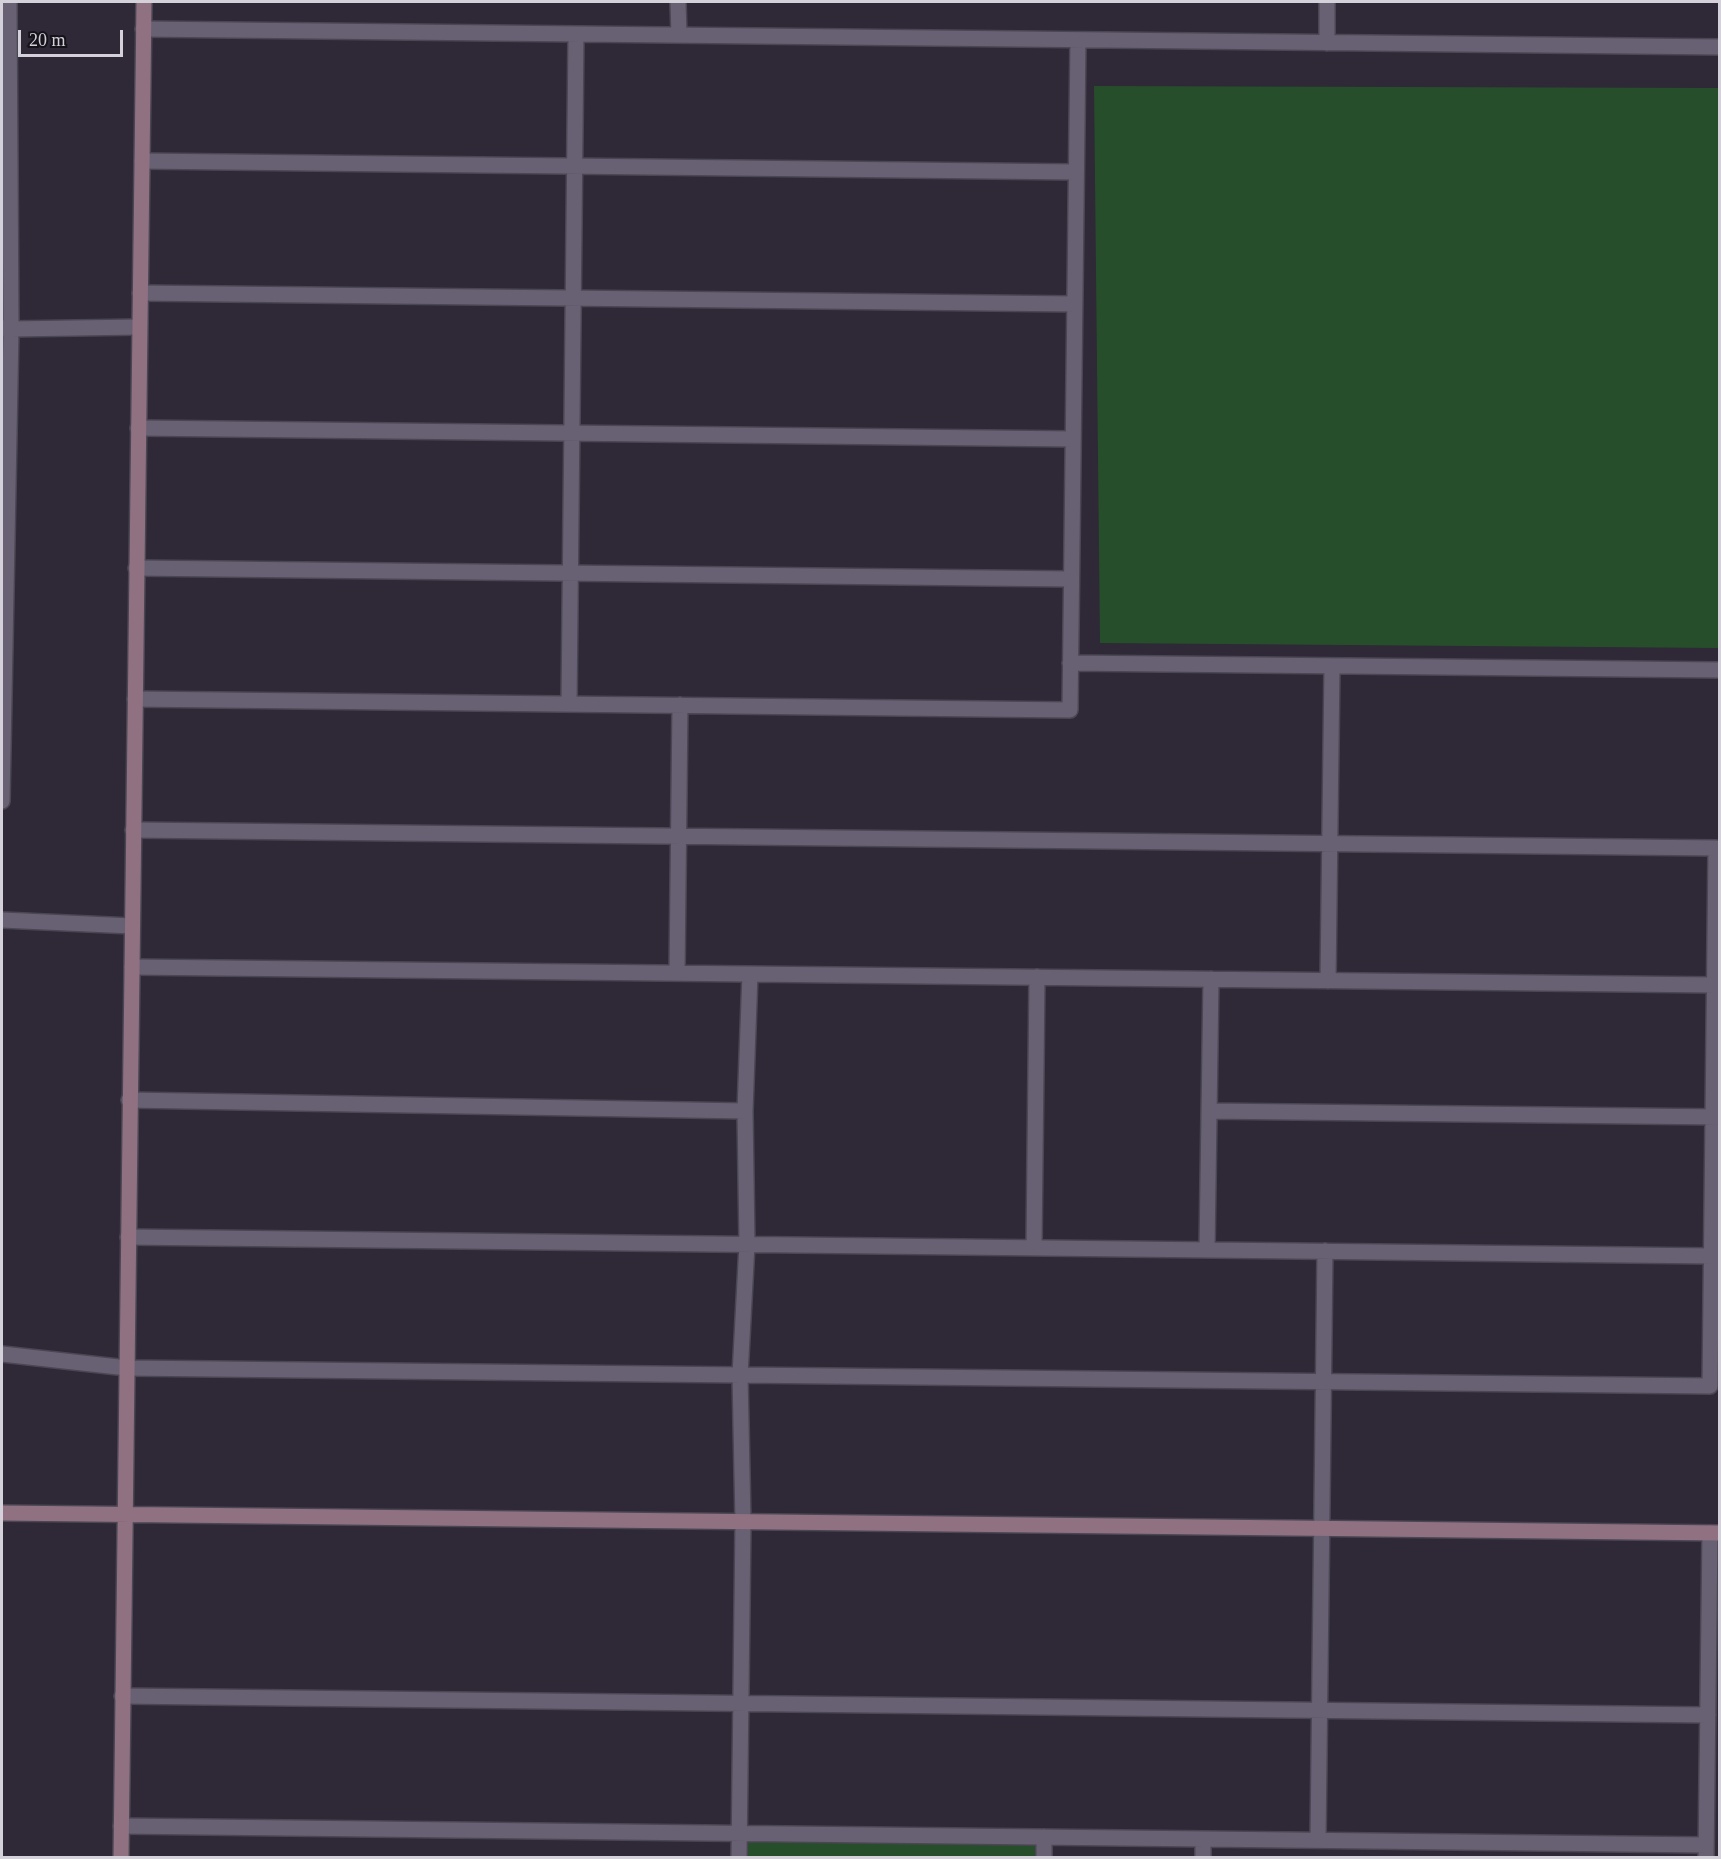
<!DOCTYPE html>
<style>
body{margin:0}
#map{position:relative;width:1721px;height:1859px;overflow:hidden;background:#2e2837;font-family:Georgia,serif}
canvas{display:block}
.frame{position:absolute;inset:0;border:3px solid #d5d1db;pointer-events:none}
.scale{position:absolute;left:18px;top:30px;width:105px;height:27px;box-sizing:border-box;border:3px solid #d5d1db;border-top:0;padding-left:8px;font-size:18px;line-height:21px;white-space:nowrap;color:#d5d1db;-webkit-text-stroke:4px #151219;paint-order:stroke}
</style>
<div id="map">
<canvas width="1721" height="1859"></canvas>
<div class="frame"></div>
<div class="scale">20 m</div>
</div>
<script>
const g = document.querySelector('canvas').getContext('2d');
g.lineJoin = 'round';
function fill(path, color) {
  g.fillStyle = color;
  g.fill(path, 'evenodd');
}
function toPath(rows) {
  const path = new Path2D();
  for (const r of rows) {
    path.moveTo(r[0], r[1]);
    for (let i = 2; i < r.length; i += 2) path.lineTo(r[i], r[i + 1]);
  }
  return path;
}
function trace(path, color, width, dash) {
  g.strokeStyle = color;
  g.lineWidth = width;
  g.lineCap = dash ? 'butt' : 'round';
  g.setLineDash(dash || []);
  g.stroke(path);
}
fill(toPath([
 [1094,86,1719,88,1719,648,1100,643],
 [740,1834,1044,1837,1044,1857,739,1858]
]), '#274e2b');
const street = toPath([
 [678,2,679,35],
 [143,29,1720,47],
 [1327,43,1327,2],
 [142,161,1076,172],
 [140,293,1075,304],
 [2,328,11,329,9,2],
 [138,428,1073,439],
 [136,568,1071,579],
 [1070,663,1720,670],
 [135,699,1070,710,1078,40],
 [569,704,576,34],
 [2,801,11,329,139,327],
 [2,920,132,926],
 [132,967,750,974],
 [677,973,680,705],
 [1328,981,1332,666],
 [129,1100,745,1111],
 [1209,1111,1720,1117],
 [128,1237,1712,1256],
 [1034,1247,1037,977],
 [1207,1250,1211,979],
 [2,1354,127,1368,1710,1386,1716,848,133,830],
 [122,1696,1708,1715],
 [121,1826,1706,1845],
 [1044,1837,1044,1858],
 [1318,1840,1325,1251],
 [739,1858,743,1522,740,1375,747,1244,745,1111,750,974,1715,985],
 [1203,1858,1203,1839],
 [1706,1858,1710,1533]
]);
const secondary = toPath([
 [2,1513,1720,1533],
 [121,1858,144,2]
]);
trace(street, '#4b4653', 18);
trace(secondary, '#4b4653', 18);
trace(street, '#686173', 15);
trace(secondary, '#907182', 15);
</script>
